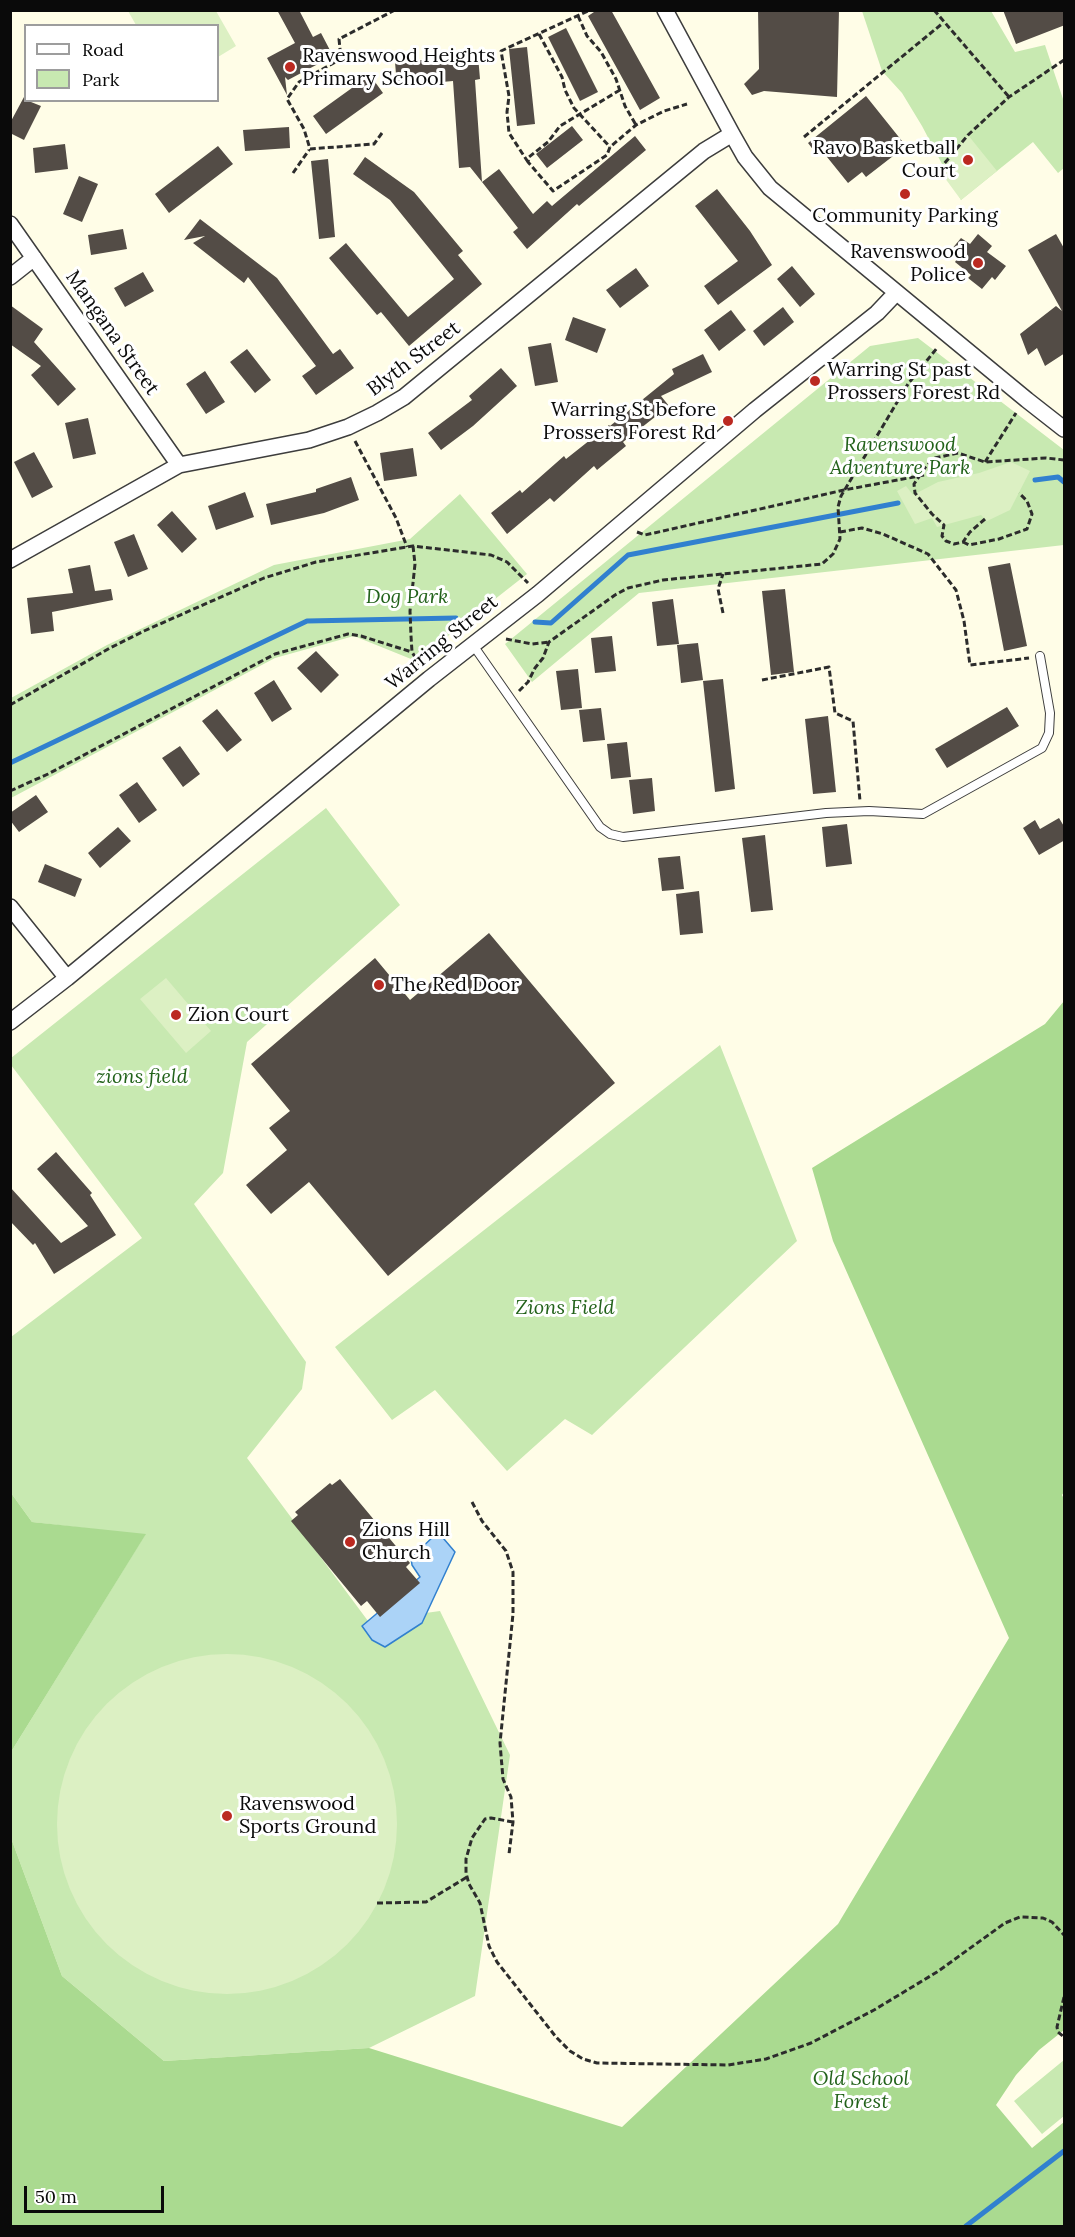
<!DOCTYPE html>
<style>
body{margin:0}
#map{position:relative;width:1075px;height:2237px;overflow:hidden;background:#fffde7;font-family:Lora,serif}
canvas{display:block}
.frame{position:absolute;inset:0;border:12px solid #0a0a0a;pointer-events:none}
.legend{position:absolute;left:24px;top:24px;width:195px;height:78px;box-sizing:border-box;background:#fff;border:2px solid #9d9d9d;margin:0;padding:8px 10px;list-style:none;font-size:18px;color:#0a0a0a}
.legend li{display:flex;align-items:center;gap:12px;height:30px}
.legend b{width:30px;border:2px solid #9d9d9d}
.scale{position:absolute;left:24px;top:2186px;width:140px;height:27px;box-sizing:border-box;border:3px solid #0a0a0a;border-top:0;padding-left:8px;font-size:18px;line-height:21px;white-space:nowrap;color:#0a0a0a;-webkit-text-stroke:4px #fff;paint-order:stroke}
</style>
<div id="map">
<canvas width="1075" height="2237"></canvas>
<div class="frame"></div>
<ul class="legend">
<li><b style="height:8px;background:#fff"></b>Road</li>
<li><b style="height:16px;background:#c8e9b1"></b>Park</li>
</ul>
<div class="scale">50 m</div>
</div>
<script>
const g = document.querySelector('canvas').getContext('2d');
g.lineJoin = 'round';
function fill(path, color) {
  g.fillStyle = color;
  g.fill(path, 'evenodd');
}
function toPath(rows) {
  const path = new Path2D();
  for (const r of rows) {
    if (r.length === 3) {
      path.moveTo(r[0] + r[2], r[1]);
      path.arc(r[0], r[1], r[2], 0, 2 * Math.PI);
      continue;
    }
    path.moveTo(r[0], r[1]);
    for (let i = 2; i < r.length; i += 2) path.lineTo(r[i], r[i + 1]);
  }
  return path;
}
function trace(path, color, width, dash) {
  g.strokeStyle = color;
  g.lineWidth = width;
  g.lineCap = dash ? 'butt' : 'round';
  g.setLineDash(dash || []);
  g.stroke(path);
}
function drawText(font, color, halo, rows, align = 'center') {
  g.font = font + ' Lora,serif';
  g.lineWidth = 6;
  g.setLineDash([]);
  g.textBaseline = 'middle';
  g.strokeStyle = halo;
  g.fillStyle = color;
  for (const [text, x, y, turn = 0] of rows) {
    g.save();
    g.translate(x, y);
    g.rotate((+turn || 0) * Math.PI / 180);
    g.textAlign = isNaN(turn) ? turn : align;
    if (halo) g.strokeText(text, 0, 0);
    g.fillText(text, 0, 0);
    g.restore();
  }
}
fill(toPath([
 [862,11,991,11,1015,52,1045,45,1064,102,1064,168,1058,173,1033,142,961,200,922,126,902,93,882,71],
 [918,338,1064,450,1064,545,639,593,532,682,505,644,870,346],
 [460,494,527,574,416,661,354,636,275,658,11,798,11,698,107,645,274,565,410,539],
 [326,808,400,905,247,1042,223,1173,194,1204,306,1362,302,1389,247,1458,368,1621,440,1611,510,1755,475,1996,369,2048,164,2061,62,1976,11,1838,11,1752,145,1535,32,1522,11,1493,11,1337,142,1238,11,1065,11,1058],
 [720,1045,797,1241,592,1435,565,1419,507,1471,435,1390,392,1420,335,1347],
 [1064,2060,1064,2116,1042,2134,1014,2101]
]), '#c8e9b1');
fill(toPath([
 [1064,1001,1064,1492,1062,1495,1064,1499,1064,2030,1039,2050,1016,2075,996,2105,1032,2148,1064,2122,1064,2226,11,2226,11,1838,62,1976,164,2061,369,2048,622,2127,838,1924,1009,1638,833,1241,812,1168,1045,1024],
 [11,1493,32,1522,146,1534,11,1752]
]), '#aada90');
fill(toPath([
 [128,11,216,11,236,46,218,57,218,26,136,25],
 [968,135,997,171,961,200,939,170],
 [1011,462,1030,471,1010,510,987,521,981,515,937,527,932,518,915,524,897,491,906,486,913,495,938,482,979,473],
 [166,978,211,1031,186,1053,140,999],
 [227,1824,170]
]), '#dcf0c3');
const water = toPath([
 [438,1532,455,1552,422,1623,385,1647,372,1640,362,1626,420,1577,412,1565,411,1558,438,1532]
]);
fill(water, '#abd3f7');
trace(water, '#3180cf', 1.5);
trace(toPath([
 [1035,480,1058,477,1064,482],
 [535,622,551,623,628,555,898,503],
 [10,763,307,621,456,618],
 [966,2226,1064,2151]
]), '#3180cf', 5);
fill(toPath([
 [277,10,299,10,313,37,321,33,333,56,288,80,285,77,287,95,267,58,295,43],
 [597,10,611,10,660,98,640,110,588,16],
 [758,10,839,10,837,97,764,91,752,95,744,84,759,69],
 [1003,10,1065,10,1065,25,1016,44],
 [566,28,598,92,580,101,548,37],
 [527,47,535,124,517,126,509,49],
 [478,56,480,79,475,80,482,182,470,167,459,168,453,81,397,86,395,62],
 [370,75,383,93,326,134,313,116],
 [866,96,906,146,866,177,862,172,848,183,823,152,818,156,808,143],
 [24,97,26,100,41,106,24,140,10,133,10,123],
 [572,126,583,140,547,168,536,154],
 [289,127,290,148,245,151,243,130],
 [635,136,646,150,579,206,577,204,527,249,513,232,518,228,482,182,499,169,533,214,547,201,552,206],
 [65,144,68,169,35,173,33,148],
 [218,146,233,164,169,213,155,194],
 [365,157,414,192,463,251,458,255,482,284,409,346,381,312,377,315,329,258,346,243,408,317,454,279,390,200,353,174],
 [328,159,335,237,319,239,311,161],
 [79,176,98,184,82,222,63,214],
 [717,189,750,231,772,265,718,305,704,286,738,261,695,206],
 [200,219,277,278,333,354,340,349,354,368,316,395,302,376,316,366,248,277,244,283,193,243,205,236,184,240],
 [123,229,127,249,91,255,88,235],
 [978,234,992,246,987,252,1006,266,995,280,992,277,982,289,968,278,971,275,955,262,959,256,951,250,961,238,970,244],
 [1056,234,1065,250,1065,353,1045,366,1037,348,1028,355,1020,334,1056,306,1062,311,1028,250],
 [792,266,815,294,800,307,777,279],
 [636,268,649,286,620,308,606,290],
 [143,272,154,291,125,307,114,288],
 [10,305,43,329,34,342,76,389,58,406,31,375,41,366,10,344],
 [783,307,794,322,764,346,753,331],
 [731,310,746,330,719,351,704,330],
 [573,317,606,329,597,353,565,340],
 [551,343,558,382,535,386,528,347],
 [247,349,271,380,255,393,230,362],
 [703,354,712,372,661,396,669,406,623,442,626,446,597,470,594,466,554,502,550,498,507,534,491,513,520,490,522,493,564,456,566,459,609,425,610,426,674,374,672,369],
 [501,368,517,386,473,426,441,450,428,433,472,400,469,396],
 [205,371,225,402,206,414,186,384],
 [88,418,96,454,73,459,65,423],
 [413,448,417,476,384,481,380,453],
 [34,452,53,487,32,498,14,462],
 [351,477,359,500,324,513,271,525,266,504,316,492,316,489],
 [245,492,254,517,216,530,208,506],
 [172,511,197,539,182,553,157,525],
 [134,534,148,569,128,577,114,542],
 [1010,563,1027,646,1004,651,988,567],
 [90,565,95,591,111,589,113,600,52,612,54,631,31,634,27,598,73,593,68,569],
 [785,589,794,672,771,675,762,591],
 [673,599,679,644,657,646,652,602],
 [612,636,616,671,595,673,591,638],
 [698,643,703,680,681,683,677,645],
 [316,651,339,675,321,693,297,668],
 [578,669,582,708,561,710,556,671],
 [723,679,735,789,715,792,703,681],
 [274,680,292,709,272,722,254,693],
 [1007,707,1019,726,947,768,935,749],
 [601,708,605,740,583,742,579,710],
 [217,709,242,740,227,752,202,721],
 [828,716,836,792,813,794,805,719],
 [627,742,631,777,611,779,607,744],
 [180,746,200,774,183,787,162,758],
 [652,778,655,811,633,814,629,780],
 [137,782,157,810,139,823,119,795],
 [36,795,48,812,19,832,10,820,10,813],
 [1059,818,1065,828,1065,840,1039,855,1023,828,1035,820,1040,829],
 [847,824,852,864,826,867,822,827],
 [118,827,131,841,100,868,88,853],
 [765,835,773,910,751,912,742,838],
 [680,856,684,889,662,891,658,858],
 [45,864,82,879,75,897,38,882],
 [699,891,703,933,680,935,676,894],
 [489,933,615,1083,388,1276,309,1182,271,1214,246,1185,287,1150,269,1128,290,1111,251,1064,375,958,410,1000],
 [56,1152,92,1193,90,1195,116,1235,54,1274,35,1243,33,1245,10,1221,10,1187,61,1243,88,1226,37,1169],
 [340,1479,410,1563,406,1567,420,1583,380,1617,367,1601,361,1606,291,1521,298,1515,295,1512,330,1483,332,1485]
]), '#534c46');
const service = toPath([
 [473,645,600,827,610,834,623,837,826,813,869,811,923,814,1042,748,1049,733,1050,713,1040,656]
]);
const minor = toPath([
 [665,10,732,134,745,157,770,188,1027,400,1064,429],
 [10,224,179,465],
 [10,277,34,258],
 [10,560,179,465,309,440,348,427,377,413,404,397,704,151,732,134],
 [10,907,67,978],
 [10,1022,67,978,429,679,538,594,755,410,877,313,896,293]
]);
trace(service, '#3d3d3d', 10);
trace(minor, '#3d3d3d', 18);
trace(toPath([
 [934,10,1009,97],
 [578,16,587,36,601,52,616,79,625,106,636,125],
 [539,34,562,77,565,90,574,108,610,147],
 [620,90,560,126,548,142,529,157,528,162,553,191,607,155,610,147,636,125,664,111,687,104],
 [382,133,374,144,310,149,304,129,287,99,299,82,341,59,339,39,395,10],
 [804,137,943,23],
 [528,162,509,133,507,112,509,96,501,51,590,10],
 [939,170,968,135,1009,97,1064,60],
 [293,173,309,150],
 [355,441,396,518,407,547],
 [985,462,1016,413],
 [985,519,970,532,963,542,954,544,946,541,942,536,944,525,932,514,915,493,914,484,926,466,935,458,958,453,985,462,1046,458,1064,460],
 [637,532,645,535,844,490,935,473],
 [840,532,862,528,883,534,928,554,956,590,964,621,970,665,1029,658],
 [963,542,969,545,999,539,1027,529,1032,514,1027,501,1019,493],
 [413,546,415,564,410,611,411,636,412,652,420,665],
 [723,613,718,589,723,574],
 [506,639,532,644,549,642],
 [762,680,829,667,835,713,853,721,860,801],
 [519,691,528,682,535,668,543,658,549,642,615,595,628,588,663,580,822,564,833,554,840,539,838,507,841,496,908,384,937,348],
 [10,705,110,648,144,631,264,578,316,562,413,546,491,555,507,562,528,583],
 [10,791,48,774,275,654,348,634,361,636,412,652],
 [472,1502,482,1521,506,1551,513,1572,513,1614,500,1743,503,1779,511,1797,513,1822,509,1854],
 [513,1822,491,1818,485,1819,472,1838,466,1859,466,1873,469,1884,480,1903,489,1946,497,1962,556,2037,570,2051,583,2059,597,2063,728,2065,766,2059,811,2043,874,2010,937,1972,1005,1923,1020,1917,1043,1918,1052,1922,1064,1935],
 [377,1903,426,1902,467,1877],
 [1064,1997,1057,2027,1058,2032,1064,2037]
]), '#2c2c2c', 3, [6, 3]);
trace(service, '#fff', 8);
trace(minor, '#fff', 15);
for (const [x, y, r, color] of [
 [290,67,6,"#bb2921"],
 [968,160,6,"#bb2921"],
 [905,194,6,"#bb2921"],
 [978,263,6,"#bb2921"],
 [815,381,6,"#bb2921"],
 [728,421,6,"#bb2921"],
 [379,985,6,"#bb2921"],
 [176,1015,6,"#bb2921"],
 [350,1542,6,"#bb2921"],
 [227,1816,6,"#bb2921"]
]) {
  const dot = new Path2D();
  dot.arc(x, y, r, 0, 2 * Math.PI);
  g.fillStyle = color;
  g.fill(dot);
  trace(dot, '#fff', 2);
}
drawText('20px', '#0a0a0a', '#fff', [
 ["Ravenswood Heights",302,56],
 ["Primary School",302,79],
 ["Ravo Basketball",956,148,"right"],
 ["Court",956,171,"right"],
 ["Community Parking",905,216,"center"],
 ["Ravenswood",966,252,"right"],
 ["Police",966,275,"right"],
 ["Warring St past",827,370],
 ["Prossers Forest Rd",827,393],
 ["Warring St before",716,410,"right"],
 ["Prossers Forest Rd",716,433,"right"],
 ["The Red Door",391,985],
 ["Zion Court",188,1015],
 ["Zions Hill",362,1530],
 ["Church",362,1553],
 ["Ravenswood",239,1804],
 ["Sports Ground",239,1827]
], 'left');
drawText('20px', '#0a0a0a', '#fff', [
 ["Mangana Street",112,333,55],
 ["Blyth Street",414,359,-37],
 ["Warring Street",442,643,-39]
]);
drawText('italic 20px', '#22621a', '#fff', [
 ["Ravenswood",900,445],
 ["Adventure Park",900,468],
 ["Dog Park",407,597],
 ["zions field",142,1077],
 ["Zions Field",565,1308],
 ["Old School",861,2079],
 ["Forest",861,2102]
]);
</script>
